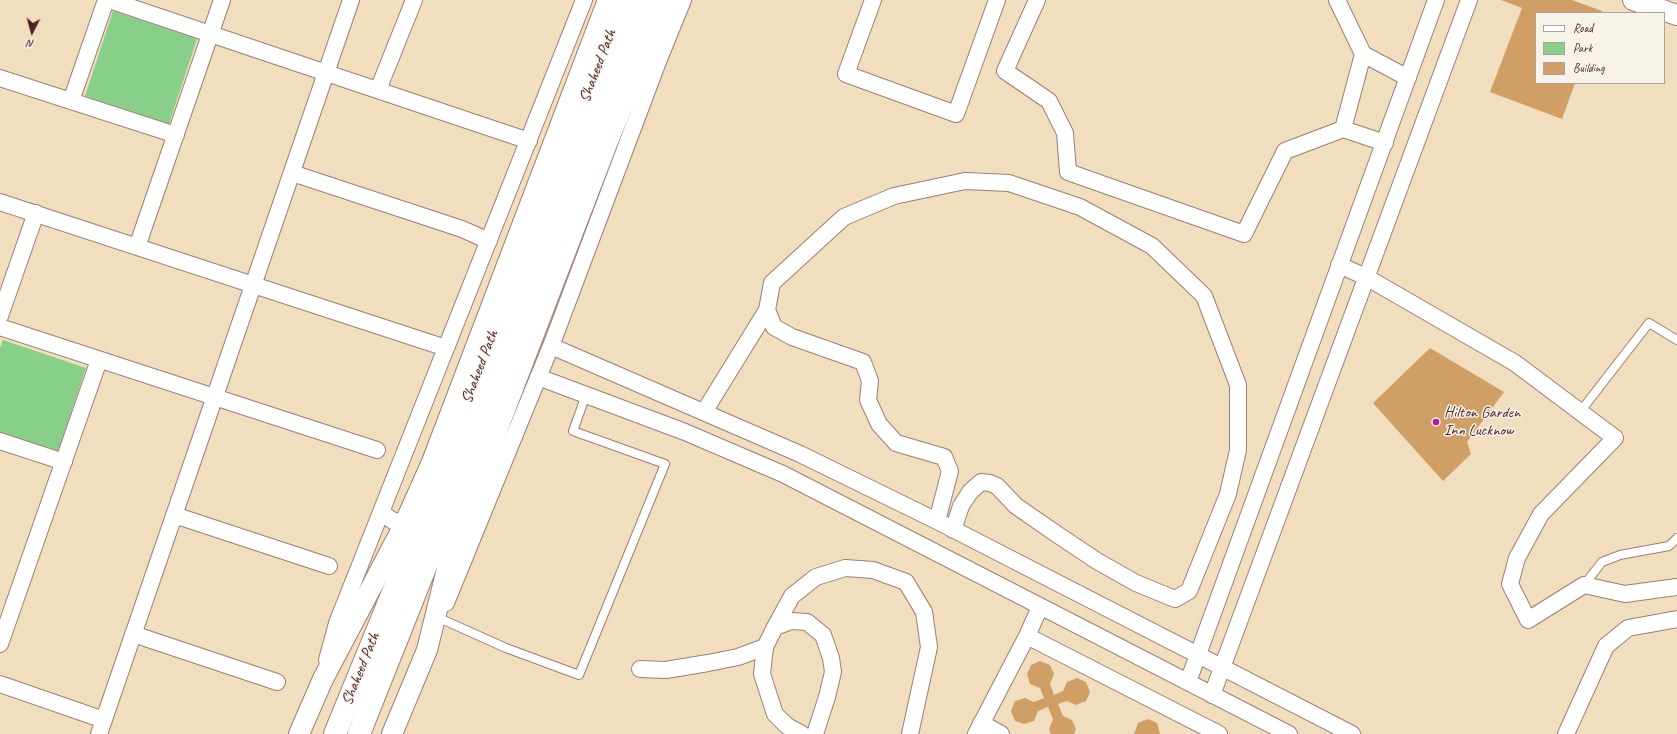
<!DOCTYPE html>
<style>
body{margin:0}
#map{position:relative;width:1677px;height:734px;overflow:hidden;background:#f1debe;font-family:Caveat,sans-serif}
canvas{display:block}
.legend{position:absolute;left:1535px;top:12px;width:130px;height:72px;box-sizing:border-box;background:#f7f3e8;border:1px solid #b29e9c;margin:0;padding:5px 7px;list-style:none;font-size:12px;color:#4a1f2b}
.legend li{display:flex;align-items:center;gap:8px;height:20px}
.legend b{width:20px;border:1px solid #b29e9c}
.north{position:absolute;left:12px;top:12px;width:40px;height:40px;-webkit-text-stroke:3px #f7f3e8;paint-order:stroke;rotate:186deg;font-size:11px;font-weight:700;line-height:16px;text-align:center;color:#4a1f2b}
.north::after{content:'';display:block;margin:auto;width:14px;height:18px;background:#4a1f2b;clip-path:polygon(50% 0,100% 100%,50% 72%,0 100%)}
</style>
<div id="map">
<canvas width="1677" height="734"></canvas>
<ul class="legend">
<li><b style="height:5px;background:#fff"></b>Road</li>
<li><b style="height:11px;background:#88cf8a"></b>Park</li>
<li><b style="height:11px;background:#cf9f65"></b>Building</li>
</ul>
<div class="north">N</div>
</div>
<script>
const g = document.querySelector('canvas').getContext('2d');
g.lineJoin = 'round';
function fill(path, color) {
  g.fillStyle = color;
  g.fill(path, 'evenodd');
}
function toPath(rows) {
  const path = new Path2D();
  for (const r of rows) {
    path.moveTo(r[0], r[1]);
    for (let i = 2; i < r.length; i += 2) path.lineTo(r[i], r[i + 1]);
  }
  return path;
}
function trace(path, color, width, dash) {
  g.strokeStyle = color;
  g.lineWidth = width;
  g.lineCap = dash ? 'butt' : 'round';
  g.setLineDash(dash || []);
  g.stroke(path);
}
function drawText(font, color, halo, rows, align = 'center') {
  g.font = font + ' Caveat,sans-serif';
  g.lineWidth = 3;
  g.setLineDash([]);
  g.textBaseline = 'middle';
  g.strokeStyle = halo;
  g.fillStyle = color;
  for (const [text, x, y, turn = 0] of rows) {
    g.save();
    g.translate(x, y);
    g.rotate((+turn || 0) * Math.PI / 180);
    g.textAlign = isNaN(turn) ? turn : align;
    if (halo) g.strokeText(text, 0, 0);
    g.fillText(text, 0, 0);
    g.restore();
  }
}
fill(toPath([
 [113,11,197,39,169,124,85,96],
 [3,340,86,368,58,452,0,433,0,348]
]), '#88cf8a');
fill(toPath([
 [1501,0,1572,0,1602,11,1601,13,1536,13,1536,83,1575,83,1562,119,1490,92,1522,8],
 [1430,348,1504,392,1467,442,1471,454,1443,481,1373,403],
 [1040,661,1050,665,1054,674,1050,684,1054,695,1063,691,1067,682,1077,678,1086,682,1090,692,1086,701,1076,705,1067,701,1058,704,1063,716,1072,720,1076,729,1074,734,1051,734,1049,729,1053,719,1048,707,1038,711,1034,721,1024,724,1015,721,1011,711,1015,701,1025,698,1034,702,1044,698,1040,688,1030,684,1027,674,1031,665],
 [1148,719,1157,723,1160,734,1134,734,1138,723]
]), '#cf9f65');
const service = toPath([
 [1580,412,1649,323,1677,340],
 [1584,585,1602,562,1620,555,1669,546,1677,538],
 [439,618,506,648,579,675,665,464,573,431,586,395]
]);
const minor = toPath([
 [109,0,529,141],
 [873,0,846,74,956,114,997,0],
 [1037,0,1005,71,1049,101,1065,133,1068,172,1244,234,1285,151,1343,129,1385,143],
 [1337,0,1363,54,1343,129],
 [1363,54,1408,78],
 [0,78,176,135],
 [378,90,414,0],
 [71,101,106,0],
 [292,173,462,229,489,241],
 [0,202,446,348],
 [137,247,222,0],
 [1339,265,1366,277,1515,363,1615,438,1541,514,1517,558,1510,584,1528,620,1584,585,1625,594,1677,587],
 [0,316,36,213],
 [0,327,377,450],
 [551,346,800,454,937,521,1352,734],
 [538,377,685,432,783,474,1289,734],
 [704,412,767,310],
 [0,441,64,462],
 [381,512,393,521,405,521],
 [174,515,329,566],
 [937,521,950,471,944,457,896,443,879,424,868,400,870,381,863,362,792,337,774,327,767,310,772,283,844,217,894,196,965,181,1009,183,1080,207,1152,246,1204,296,1238,385,1238,450,1228,494,1189,591,1175,599,1136,583,1097,561,1058,535,1016,506,997,486,990,483,981,482,970,492,961,506,953,530],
 [446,603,551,346,659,59,683,0],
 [775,627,792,596,816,577,845,568,873,570,906,582,924,612,929,647,910,734],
 [133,634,277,682],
 [1027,636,1040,607],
 [0,644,99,360],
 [327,660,337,623,584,0],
 [640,669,666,670,708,663,738,657,765,647],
 [1188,682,1436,0],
 [0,684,104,720],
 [1212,695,1469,0],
 [981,723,1001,734],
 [99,734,351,0],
 [802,734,787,726,775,714,762,674,765,647,775,627,791,621,807,622,823,635,831,658,833,672,827,697,815,734],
 [976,734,1027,636,1219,734],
 [1566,734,1606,646,1628,628,1677,619]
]);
const tertiary = toPath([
 [1633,0,1677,15],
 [299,734,323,679,402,529,432,462,608,0],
 [392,734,427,650,452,549,471,504,501,420,608,141,666,0]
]);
const trunk = toPath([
 [454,495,471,504],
 [335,734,396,585,624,0],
 [359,734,454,495,647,0]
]);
trace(service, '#9e7e74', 10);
trace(minor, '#9e7e74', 18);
trace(tertiary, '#9e7e74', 22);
trace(trunk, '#9e7e74', 24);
trace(service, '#fff', 8);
trace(minor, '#fff', 16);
trace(tertiary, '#fff', 20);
trace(trunk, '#fff', 22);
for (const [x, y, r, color] of [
 [1436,422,4,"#b5179e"]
]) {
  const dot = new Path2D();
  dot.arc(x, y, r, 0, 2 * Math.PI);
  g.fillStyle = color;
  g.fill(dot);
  trace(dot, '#f7f3e8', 1.5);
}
drawText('16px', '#4a1f2b', '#f7f3e8', [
 ["Shaheed Path",598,66,-69],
 ["Shaheed Path",480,367,-69],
 ["Shaheed Path",361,669,-68]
]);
drawText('16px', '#4a1f2b', '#f7f3e8', [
 ["Hilton Garden",1444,413],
 ["Inn Lucknow",1444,431]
], 'left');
</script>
